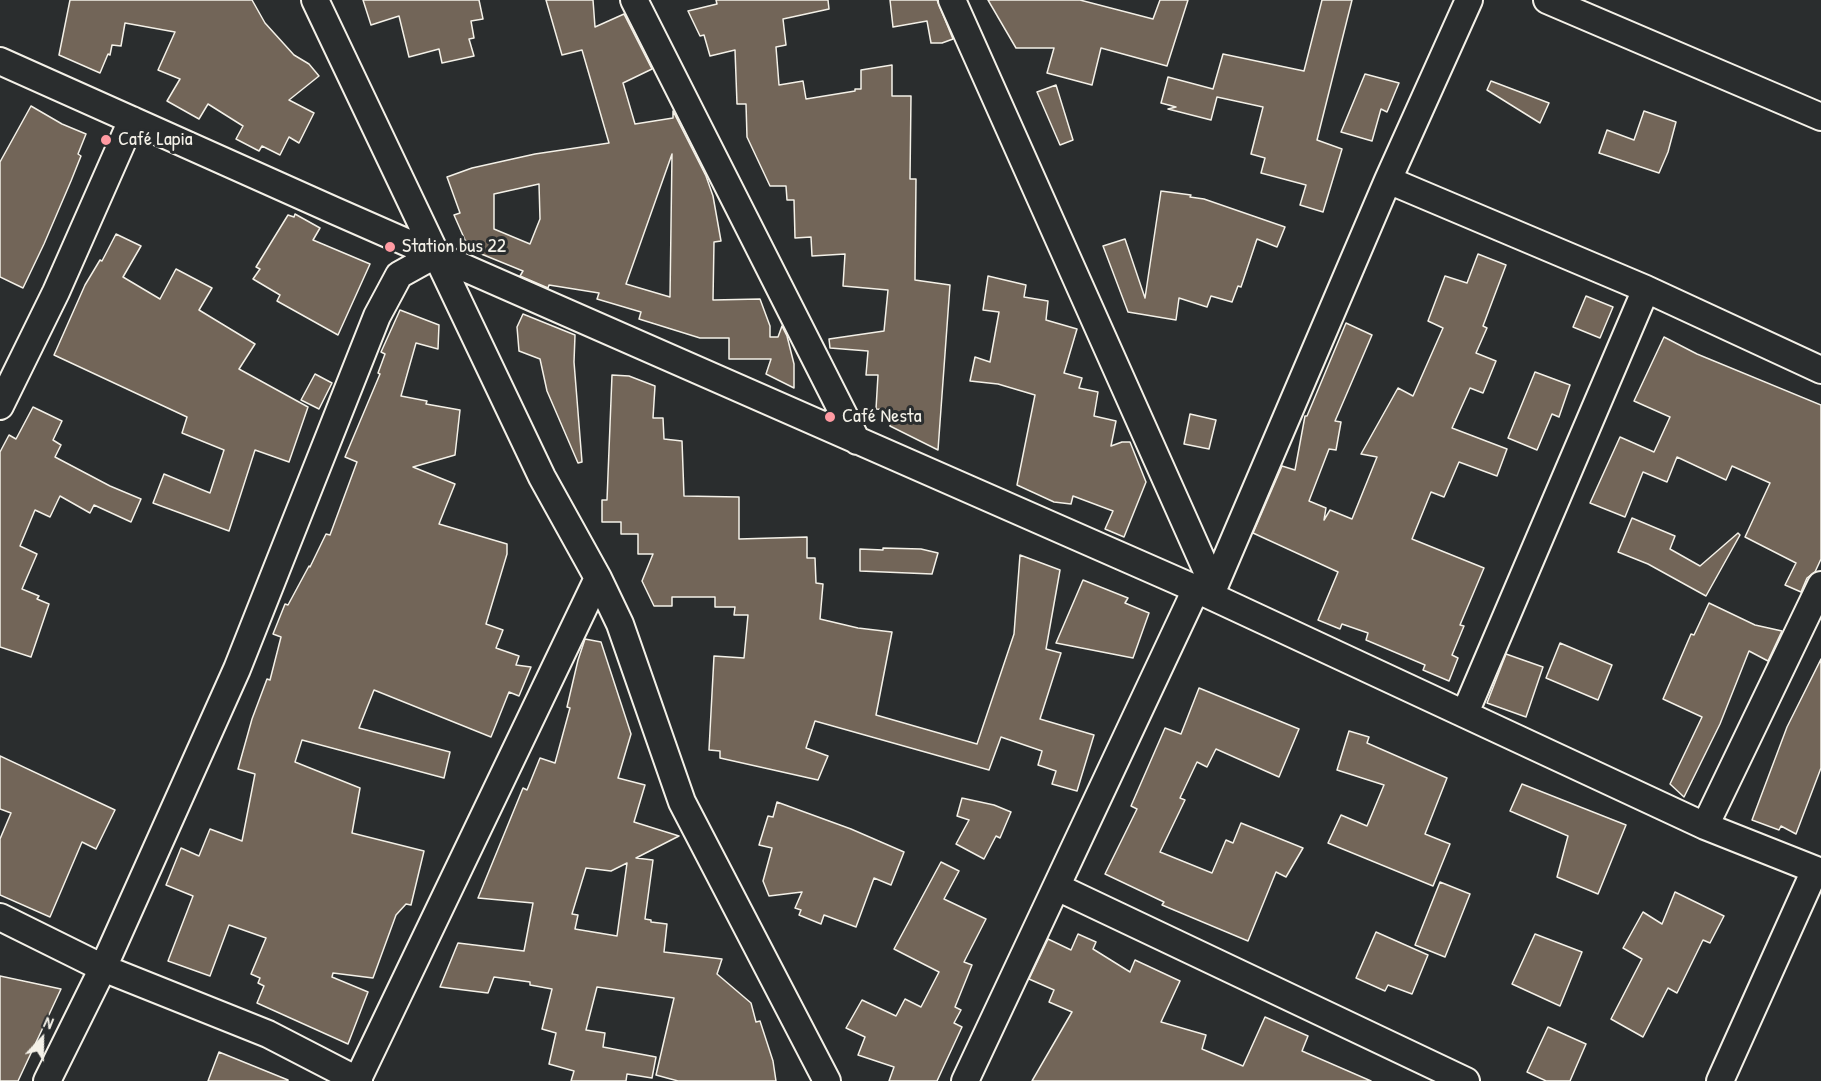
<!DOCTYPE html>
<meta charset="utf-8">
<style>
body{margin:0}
#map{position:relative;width:1821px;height:1081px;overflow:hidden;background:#2a2d2e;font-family:"Patrick Hand",sans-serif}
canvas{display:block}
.north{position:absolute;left:12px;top:1009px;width:60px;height:60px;-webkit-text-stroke:4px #2a2d2e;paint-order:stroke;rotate:22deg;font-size:16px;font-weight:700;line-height:24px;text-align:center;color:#f4f1e8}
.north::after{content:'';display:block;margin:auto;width:21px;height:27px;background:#f4f1e8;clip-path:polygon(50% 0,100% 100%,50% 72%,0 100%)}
</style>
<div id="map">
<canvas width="1821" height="1081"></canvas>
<div class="north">N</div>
</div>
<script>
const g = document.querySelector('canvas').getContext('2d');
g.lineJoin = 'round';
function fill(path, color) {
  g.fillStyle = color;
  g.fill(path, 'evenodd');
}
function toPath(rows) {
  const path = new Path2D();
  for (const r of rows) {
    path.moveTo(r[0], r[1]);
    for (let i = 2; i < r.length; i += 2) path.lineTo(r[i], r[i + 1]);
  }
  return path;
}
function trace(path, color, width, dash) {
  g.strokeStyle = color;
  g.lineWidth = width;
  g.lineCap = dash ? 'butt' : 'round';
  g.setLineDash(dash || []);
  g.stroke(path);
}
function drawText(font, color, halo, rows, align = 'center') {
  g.font = font + ' "Patrick Hand",sans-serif';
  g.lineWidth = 6;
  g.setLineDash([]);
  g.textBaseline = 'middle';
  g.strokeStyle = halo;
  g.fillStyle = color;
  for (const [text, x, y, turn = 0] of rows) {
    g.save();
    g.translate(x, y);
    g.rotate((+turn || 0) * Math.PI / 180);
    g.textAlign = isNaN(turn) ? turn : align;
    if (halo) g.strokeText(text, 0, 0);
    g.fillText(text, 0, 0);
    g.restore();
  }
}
const building = toPath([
 [70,0,252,0,265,23,294,55,309,64,319,76,289,100,314,113,299,143,289,137,280,155,262,146,259,151,236,139,243,126,208,104,199,119,167,101,180,79,158,70,175,32,125,23,121,46,112,45,110,55,108,54,100,73,59,55,70,0],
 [363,0,479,0,483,19,471,21,474,38,469,39,474,56,442,63,439,49,409,57,399,16,371,25,363,0],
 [546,0,593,0,595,27,624,14,652,69,623,83,635,124,673,118,673,111,706,176,713,196,721,241,714,242,713,300,760,299,770,326,770,337,778,337,782,326,787,336,794,364,794,388,766,374,771,359,729,359,729,338,700,338,639,319,641,312,597,299,599,293,549,285,548,288,520,276,523,271,469,249,454,215,460,213,447,177,472,168,535,154,609,143,582,50,562,55,546,0],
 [672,154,670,297,626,284,672,154],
 [539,184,540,219,530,244,494,229,494,194,539,184],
 [716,0,828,0,829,9,783,19,786,45,776,47,779,85,803,81,806,99,855,91,855,89,861,89,861,70,892,65,892,96,911,96,910,179,916,179,915,280,950,285,938,450,890,426,891,410,876,409,878,375,866,375,868,351,830,348,829,339,884,331,888,290,843,286,845,254,812,256,811,237,795,238,794,200,787,200,786,186,770,186,747,137,746,104,737,104,735,50,710,56,704,35,700,36,688,11,717,4,716,0],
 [890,0,937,0,953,39,942,43,931,43,927,21,893,27,890,0],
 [988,0,1080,0,1153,19,1160,0,1188,0,1167,66,1101,48,1092,85,1047,73,1054,48,1016,48,988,0],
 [1322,0,1352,0,1317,140,1342,149,1323,212,1300,205,1306,185,1261,173,1265,158,1251,154,1263,107,1217,97,1211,120,1168,109,1176,107,1161,103,1168,77,1213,89,1223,54,1304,71,1322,0],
 [1365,74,1399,83,1387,112,1381,109,1372,141,1341,132,1365,74],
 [1491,81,1549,103,1540,123,1487,90,1491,81],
 [1056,85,1073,140,1060,145,1037,92,1056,85],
 [31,106,62,124,86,134,78,154,81,156,71,181,44,244,23,288,0,277,0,162,31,106],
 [1644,111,1676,122,1668,152,1659,173,1599,153,1607,130,1634,140,1644,111],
 [1161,191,1191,195,1190,197,1204,199,1285,227,1277,247,1257,239,1241,287,1238,286,1232,302,1211,296,1207,307,1179,298,1176,320,1128,312,1103,246,1125,239,1145,298,1161,191],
 [295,214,320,228,313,240,370,264,338,335,277,301,280,295,253,279,260,269,256,267,288,215,294,217,295,214],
 [116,234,141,246,123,277,160,299,176,269,212,288,199,310,255,344,239,369,308,407,289,462,255,450,229,531,153,503,164,474,210,493,224,450,182,433,187,417,54,355,85,285,100,260,102,261,116,234],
 [1478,254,1506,265,1483,326,1487,328,1476,353,1496,361,1483,393,1470,388,1452,428,1507,449,1497,476,1459,462,1444,497,1431,492,1412,539,1484,568,1460,625,1464,626,1452,655,1458,658,1449,681,1423,670,1425,665,1366,640,1368,633,1342,624,1340,629,1318,620,1338,572,1253,533,1282,466,1295,470,1305,416,1307,416,1346,323,1372,335,1335,421,1341,422,1336,450,1329,449,1309,501,1326,508,1324,520,1330,510,1352,519,1377,457,1361,454,1398,388,1413,396,1443,328,1428,321,1445,276,1467,283,1478,254],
 [988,276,1026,285,1024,297,1048,301,1046,320,1077,329,1064,373,1082,378,1079,388,1098,392,1094,416,1116,421,1111,446,1122,442,1130,442,1146,482,1124,537,1105,529,1113,511,1073,496,1071,504,1054,502,1017,485,1035,395,998,384,970,381,975,357,990,362,999,312,983,310,988,276],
 [1586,296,1613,307,1600,338,1573,327,1586,296],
 [400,310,439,325,438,349,416,343,401,396,427,401,426,404,460,410,455,455,413,467,455,484,439,524,507,544,507,554,486,624,503,630,496,648,519,656,516,665,531,667,519,696,509,692,491,737,374,690,359,728,450,752,444,778,302,740,295,762,360,788,352,833,424,851,411,905,406,904,396,915,373,978,333,973,332,977,368,992,348,1044,257,1003,264,986,258,983,260,978,251,974,266,938,229,925,210,976,168,961,193,896,166,885,181,848,199,856,210,829,242,841,255,774,238,769,252,719,267,679,270,680,281,637,273,634,285,604,288,605,309,566,310,567,326,534,330,535,357,462,345,457,380,374,378,373,385,354,381,352,400,310],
 [523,314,575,335,574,362,582,462,578,463,547,391,540,359,519,351,517,327,523,314],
 [1664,337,1697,354,1821,405,1821,559,1815,572,1807,578,1801,592,1785,585,1796,563,1745,537,1770,483,1732,466,1726,480,1677,457,1667,482,1643,472,1625,517,1590,503,1620,437,1654,452,1670,417,1634,401,1664,337],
 [1535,372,1570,385,1559,417,1552,414,1537,450,1508,438,1535,372],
 [315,374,332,383,319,409,301,400,315,374],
 [612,375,629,376,655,386,653,418,663,418,664,439,682,441,684,496,739,497,739,539,807,537,807,558,815,558,816,583,823,584,820,619,858,628,892,632,876,715,977,744,1014,634,1020,555,1060,570,1046,649,1061,653,1040,719,1094,735,1077,791,1052,784,1056,771,1038,765,1042,751,1001,737,989,770,815,721,806,748,828,756,818,780,720,758,720,751,709,750,714,656,744,658,748,615,734,615,735,607,715,607,715,597,672,597,672,606,654,606,642,581,653,554,638,554,638,534,621,534,621,522,602,522,602,500,607,500,612,375],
 [33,407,62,421,53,440,61,445,55,457,110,486,141,499,131,522,94,505,90,513,60,496,50,517,35,510,20,546,37,554,22,589,39,596,37,599,49,604,31,657,0,647,0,452,9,435,16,439,33,407],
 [1190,414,1216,420,1209,449,1184,444,1190,414],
 [1632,518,1675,536,1670,549,1700,566,1738,533,1740,535,1706,596,1648,564,1618,552,1632,518],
 [883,548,921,549,938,553,932,574,860,571,860,549,883,550,883,548],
 [1083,580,1128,598,1125,603,1149,613,1133,658,1056,643,1083,580],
 [1709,603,1755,625,1782,631,1768,661,1749,651,1720,724,1684,797,1670,784,1702,717,1663,699,1691,634,1694,635,1709,603],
 [585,639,601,642,631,734,618,778,645,785,634,822,679,836,636,858,653,860,645,919,651,920,651,922,667,924,664,952,722,959,717,974,751,1003,756,1022,760,1021,773,1061,776,1081,678,1081,656,1075,674,998,597,987,586,1030,605,1033,603,1047,656,1057,652,1078,627,1074,626,1081,571,1081,574,1071,549,1064,556,1033,542,1029,552,989,530,985,530,982,494,977,488,993,440,987,458,943,524,951,533,903,478,898,523,788,527,790,540,758,555,763,570,708,567,707,578,660,585,639],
 [627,863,617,936,575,929,578,915,572,914,586,868,611,871,627,863],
 [1560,643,1612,665,1598,700,1546,678,1560,643],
 [1506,654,1543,667,1526,717,1487,703,1506,654],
 [1821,659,1821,768,1796,834,1781,826,1779,830,1752,820,1787,727,1821,659],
 [1199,688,1299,729,1279,777,1216,749,1207,767,1197,762,1180,798,1185,800,1160,852,1212,873,1226,840,1233,843,1241,823,1303,848,1286,877,1276,872,1248,941,1162,905,1164,902,1105,874,1137,809,1131,806,1165,728,1181,734,1199,688],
 [1349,731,1369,737,1367,743,1447,778,1425,834,1450,844,1433,886,1328,843,1341,815,1367,826,1384,785,1337,770,1349,731],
 [0,756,115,810,96,849,82,842,50,917,0,895,0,839,11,813,0,809,0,756],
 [1522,784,1626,825,1598,894,1557,877,1568,836,1510,811,1522,784],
 [962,798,994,805,1011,812,1000,838,996,836,984,859,956,844,969,820,957,816,962,798],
 [777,802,851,829,904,852,891,885,874,878,856,927,824,915,821,924,799,915,801,910,795,908,802,892,769,896,763,881,772,848,759,845,768,816,773,817,777,802],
 [941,862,959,871,944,899,986,919,964,962,972,965,955,1007,961,1010,954,1023,962,1027,937,1081,889,1081,894,1067,858,1055,865,1037,846,1028,862,1000,896,1016,905,999,921,1007,939,972,894,949,941,862],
 [1440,882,1470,894,1445,957,1415,945,1440,882],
 [1675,892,1724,916,1710,943,1703,940,1677,993,1668,988,1643,1037,1611,1019,1642,959,1623,948,1643,912,1662,924,1675,892],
 [1376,932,1428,955,1412,994,1388,985,1385,991,1356,978,1376,932],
 [1078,934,1096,942,1093,949,1130,972,1135,960,1180,981,1161,1022,1206,1035,1202,1049,1243,1066,1265,1017,1308,1036,1302,1051,1371,1081,1032,1081,1072,1012,1049,1002,1054,990,1029,979,1048,939,1071,950,1078,934],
 [1535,934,1582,952,1560,1006,1512,984,1535,934],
 [0,976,61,989,18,1081,0,1081,0,976],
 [1548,1027,1586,1044,1570,1081,1546,1081,1527,1072,1548,1027],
 [219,1052,288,1080,288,1081,208,1081,219,1052]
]);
fill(building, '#726558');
trace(building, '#f4f1e8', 1.5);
const minor = toPath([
 [315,0,542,477,598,578,620,624,682,802,827,1081],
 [634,0,857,441],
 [952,0,1214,587],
 [1547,0,1821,117],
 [0,61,333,210,1196,589,1705,826,1821,872],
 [1388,180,1646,289,1821,370],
 [0,406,56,292,132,120],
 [1465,713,1646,289],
 [1705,826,1821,585],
 [1057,887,1466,1081],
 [0,917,103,968,268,1034,359,1081],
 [47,1081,103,968,237,669,377,316,399,275,435,255],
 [357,1081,598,578],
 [965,1081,1196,589,1214,587,1388,180,1469,0],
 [1720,1081,1815,870]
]);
trace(minor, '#f4f1e8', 30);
trace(minor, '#2a2d2e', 26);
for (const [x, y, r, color] of [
 [106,140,6,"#ff9aa2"],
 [390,247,6,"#ff9aa2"],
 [830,417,6,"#ff9aa2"]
]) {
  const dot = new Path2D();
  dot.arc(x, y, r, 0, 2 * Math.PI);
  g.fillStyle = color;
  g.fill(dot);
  trace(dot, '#2a2d2e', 2);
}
drawText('20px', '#f4f1e8', '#2a2d2e', [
 ["Café Lapia",118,140],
 ["Station bus 22",402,247],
 ["Café Nesta",842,417]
], 'left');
</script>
